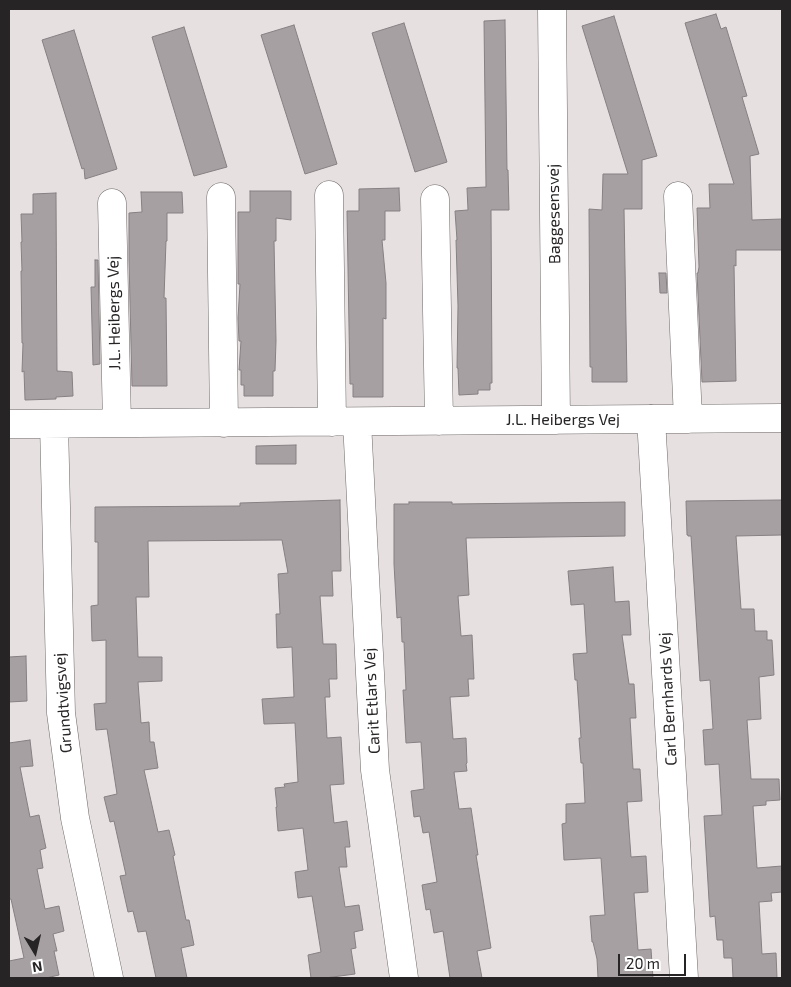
<!DOCTYPE html>
<style>
body{margin:0}
#map{position:relative;width:791px;height:987px;overflow:hidden;background:#e7e0e1;font-family:"Exo 2",sans-serif}
canvas{display:block}
.frame{position:absolute;inset:0;border:10px solid #272425;pointer-events:none}
.north{position:absolute;left:10px;top:927px;width:50px;height:50px;-webkit-text-stroke:4px #fff;paint-order:stroke;rotate:171deg;font-size:14px;font-weight:700;line-height:20px;text-align:center;color:#272425}
.north::after{content:'';display:block;margin:auto;width:18px;height:22px;background:#272425;clip-path:polygon(50% 0,100% 100%,50% 72%,0 100%)}
.scale{position:absolute;left:618px;top:954px;width:68px;height:22px;box-sizing:border-box;border:2px solid #272425;border-top:0;padding-left:6px;font-size:15px;line-height:18px;white-space:nowrap;color:#272425;-webkit-text-stroke:4px #fff;paint-order:stroke}
</style>
<div id="map">
<canvas width="791" height="987"></canvas>
<div class="frame"></div>
<div class="north">N</div>
<div class="scale">20 m</div>
</div>
<script>
const g = document.querySelector('canvas').getContext('2d');
g.lineJoin = 'round';
function fill(path, color) {
  g.fillStyle = color;
  g.fill(path, 'evenodd');
}
function toPath(rows) {
  const path = new Path2D();
  for (const r of rows) {
    path.moveTo(r[0], r[1]);
    for (let i = 2; i < r.length; i += 2) path.lineTo(r[i], r[i + 1]);
  }
  return path;
}
function trace(path, color, width, dash) {
  g.strokeStyle = color;
  g.lineWidth = width;
  g.lineCap = dash ? 'butt' : 'round';
  g.setLineDash(dash || []);
  g.stroke(path);
}
function drawText(font, color, halo, rows, align = 'center') {
  g.font = font + ' "Exo 2",sans-serif';
  g.lineWidth = 4;
  g.setLineDash([]);
  g.textBaseline = 'middle';
  g.strokeStyle = halo;
  g.fillStyle = color;
  for (const [text, x, y, turn = 0] of rows) {
    g.save();
    g.translate(x, y);
    g.rotate((+turn || 0) * Math.PI / 180);
    g.textAlign = isNaN(turn) ? turn : align;
    if (halo) g.strokeText(text, 0, 0);
    g.fillText(text, 0, 0);
    g.restore();
  }
}
const building = toPath([
 [716,14,721,29,726,27,747,96,742,97,759,154,750,156,752,220,782,219,782,250,736,250,736,266,734,265,736,381,702,382,697,273,698,273,699,267,697,208,710,208,709,184,734,184,685,23,716,14],
 [614,16,657,156,642,160,642,209,624,209,627,382,592,382,592,367,590,367,589,209,602,210,603,174,628,174,582,26,614,16],
 [505,20,507,170,508,170,509,210,491,210,492,383,490,383,490,390,478,390,478,394,459,395,458,368,457,368,458,306,456,240,457,240,455,211,468,210,467,188,486,187,484,21,505,20],
 [404,23,447,162,415,172,372,33,404,23],
 [294,25,337,164,305,174,261,35,294,25],
 [184,27,227,167,194,176,152,37,184,27],
 [74,30,117,169,85,179,84,168,82,169,42,40,74,30],
 [399,188,400,211,385,211,385,240,382,240,386,283,386,319,383,318,383,397,353,397,353,384,350,384,347,211,359,211,359,189,399,188],
 [250,191,291,191,291,220,276,218,276,241,274,241,276,341,275,371,273,371,273,396,244,396,244,385,241,385,241,370,239,370,241,341,239,341,238,318,240,284,238,284,238,212,250,212,250,191],
 [141,192,182,192,183,213,167,213,167,241,166,241,164,298,166,298,167,386,132,386,129,260,129,213,142,212,141,192],
 [56,193,57,371,72,372,73,396,56,397,56,399,25,400,24,371,22,372,23,343,22,343,21,271,22,271,21,242,22,242,21,214,33,214,33,194,56,193],
 [95,260,98,260,100,364,93,365,91,287,95,287,95,260],
 [659,273,666,273,667,293,660,293,659,273],
 [296,445,296,464,256,464,256,446,296,445],
 [340,500,341,571,332,571,333,596,320,596,323,644,336,644,337,679,329,679,330,697,325,697,327,738,341,737,344,784,330,785,334,823,347,821,350,847,345,847,347,867,339,867,345,907,359,905,363,930,354,932,356,948,351,949,355,974,325,978,311,978,308,955,321,952,312,896,298,898,295,872,308,870,303,828,278,831,276,807,277,807,275,788,285,787,284,784,298,782,295,723,264,724,262,699,294,697,292,647,277,648,276,614,280,614,278,574,288,573,282,540,148,541,149,597,136,597,138,657,162,657,162,681,138,682,141,723,149,722,150,742,154,742,158,768,144,770,158,832,169,830,175,855,173,856,186,920,189,920,194,945,181,948,187,978,156,978,146,931,138,932,133,911,128,912,120,876,126,875,114,821,110,822,104,797,117,794,107,729,96,730,94,704,106,703,106,640,92,641,91,606,98,605,98,542,95,542,95,507,240,506,240,503,340,500],
 [782,500,782,535,736,536,741,609,754,609,755,631,767,631,767,640,772,640,774,675,759,677,761,719,747,720,751,779,779,779,780,800,766,801,766,805,753,806,757,868,782,866,782,892,771,893,772,901,759,902,762,954,776,953,777,978,733,978,732,958,724,958,723,940,717,940,715,916,710,917,704,816,722,815,719,764,705,765,703,730,713,729,710,680,700,681,691,536,688,536,688,535,687,535,686,501,782,500],
 [409,502,452,502,452,504,625,502,625,536,466,538,469,595,458,596,461,636,472,635,474,679,468,679,469,696,450,697,453,739,466,738,467,763,466,764,467,771,454,772,459,809,471,808,478,855,476,855,491,948,477,951,482,978,450,978,443,931,434,933,430,909,426,910,422,885,437,882,429,832,423,833,420,816,414,817,411,791,424,789,421,742,406,743,403,690,406,690,404,642,402,642,401,617,397,618,394,564,394,504,409,504,409,502],
 [613,567,615,602,629,601,631,635,622,635,629,684,634,684,636,718,630,718,633,769,640,769,642,801,627,802,631,857,646,856,648,892,634,893,638,950,651,949,653,978,598,978,597,959,593,942,592,942,590,916,605,915,601,858,564,860,562,824,566,823,566,804,585,803,583,763,581,763,579,738,581,738,577,680,575,680,573,654,587,653,584,604,571,605,568,571,613,567],
 [26,656,27,701,9,702,9,657,26,656],
 [30,740,33,766,20,767,30,817,39,815,46,848,40,850,43,868,37,869,45,909,59,906,64,931,53,934,57,951,54,951,59,975,46,978,9,978,9,961,24,958,11,899,9,899,9,743,30,740]
]);
fill(building, '#a6a0a3');
trace(building, '#868083', 1);
const minor = toPath([
 [552,9,556,420],
 [329,195,332,422],
 [678,196,688,419],
 [221,197,224,423],
 [435,199,439,421],
 [112,203,117,423],
 [651,419,684,978],
 [357,422,375,770,404,978],
 [9,424,782,418],
 [54,424,61,713,75,818,109,978]
]);
trace(minor, '#6e6868', 29);
trace(minor, '#fff', 28);
drawText('16px', '#272425', '#fff', [
 ["Baggesensvej",554,214,-91],
 ["J.L. Heibergs Vej",114,313,-91],
 ["J.L. Heibergs Vej",563,420],
 ["Carl Bernhards Vej",668,699,-93],
 ["Carit Etlars Vej",372,701,-93],
 ["Grundtvigsvej",63,703,-94]
]);
</script>
